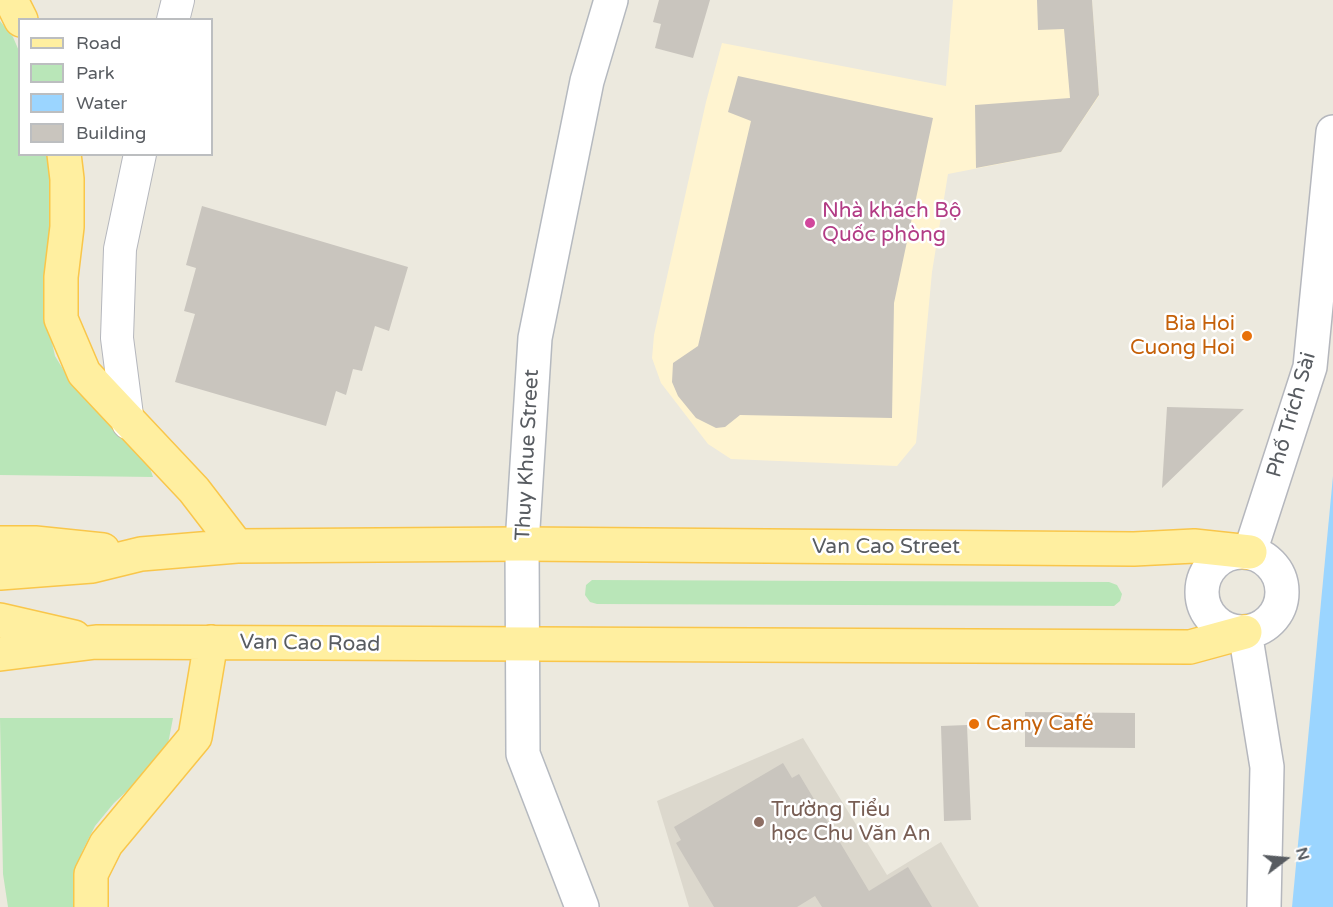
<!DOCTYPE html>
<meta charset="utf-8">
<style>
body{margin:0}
#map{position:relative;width:1333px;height:907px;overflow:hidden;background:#ece9de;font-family:"Varela Round",sans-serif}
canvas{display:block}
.legend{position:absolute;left:18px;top:18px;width:195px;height:138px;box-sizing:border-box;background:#fff;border:2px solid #bcbec0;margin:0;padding:8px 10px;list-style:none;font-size:18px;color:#585c61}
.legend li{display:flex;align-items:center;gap:12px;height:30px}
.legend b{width:30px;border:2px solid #bcbec0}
.north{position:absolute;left:1255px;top:829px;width:60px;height:60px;-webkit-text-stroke:4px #fff;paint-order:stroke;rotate:74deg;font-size:16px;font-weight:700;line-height:24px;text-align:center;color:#585c61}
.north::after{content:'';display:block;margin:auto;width:21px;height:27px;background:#585c61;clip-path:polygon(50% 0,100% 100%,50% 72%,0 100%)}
</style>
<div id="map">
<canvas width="1333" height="907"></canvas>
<ul class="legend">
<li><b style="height:8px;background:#ffefa0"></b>Road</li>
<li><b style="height:16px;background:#b9e6b8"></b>Park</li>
<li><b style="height:16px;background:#9bd5ff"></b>Water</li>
<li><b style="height:16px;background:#c9c5be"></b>Building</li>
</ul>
<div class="north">N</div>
</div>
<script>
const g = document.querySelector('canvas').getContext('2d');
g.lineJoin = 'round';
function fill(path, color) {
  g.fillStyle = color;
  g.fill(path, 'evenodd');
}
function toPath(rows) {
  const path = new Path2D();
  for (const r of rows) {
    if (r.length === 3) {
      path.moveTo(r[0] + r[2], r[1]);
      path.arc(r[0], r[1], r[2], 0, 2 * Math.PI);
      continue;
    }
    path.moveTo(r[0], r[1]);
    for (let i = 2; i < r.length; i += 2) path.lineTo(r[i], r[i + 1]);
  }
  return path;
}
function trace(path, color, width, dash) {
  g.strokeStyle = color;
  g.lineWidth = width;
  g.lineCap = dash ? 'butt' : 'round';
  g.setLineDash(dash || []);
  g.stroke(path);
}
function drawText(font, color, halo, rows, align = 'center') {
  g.font = font + ' "Varela Round",sans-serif';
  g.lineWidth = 5;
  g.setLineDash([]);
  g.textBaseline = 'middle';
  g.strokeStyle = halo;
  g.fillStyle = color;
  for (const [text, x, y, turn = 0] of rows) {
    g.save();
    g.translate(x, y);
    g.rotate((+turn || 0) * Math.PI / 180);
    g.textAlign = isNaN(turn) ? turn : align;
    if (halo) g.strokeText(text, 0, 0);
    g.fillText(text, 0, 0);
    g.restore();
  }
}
fill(toPath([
 [953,0,1092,0,1099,96,1061,152,948,174,932,272,916,443,897,466,731,459,708,444,661,383,652,358,654,335,706,102,722,43,946,86]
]), '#fff4d0');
fill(toPath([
 [803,738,887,875,941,842,979,907,689,907,657,801]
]), '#dcd8cd');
fill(toPath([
 [0,21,13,37,19,51,20,154,52,155,55,181,46,315,55,356,69,379,149,465,153,477,0,475],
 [592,580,1109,582,1117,585,1122,594,1120,601,1114,606,597,604,590,602,585,595,586,585],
 [0,718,173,718,168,744,155,765,114,803,95,826,82,852,77,870,81,907,8,907,3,874]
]), '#b9e6b8');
fill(toPath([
 [1333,476,1333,907,1292,907]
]), '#9bd5ff');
fill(toPath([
 [659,0,710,0,693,58,655,48,661,24,653,22],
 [1037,0,1092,0,1099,95,1061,152,976,168,975,105,1070,98,1064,29,1038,30],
 [738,76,933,118,894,303,892,418,740,415,725,427,716,428,696,418,678,396,672,382,673,363,698,346,751,121,728,112],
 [202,206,408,267,389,331,375,326,362,371,353,369,346,395,336,391,326,426,175,382,195,314,184,311,196,268,186,265],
 [1167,407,1244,409,1162,488],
 [1025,712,1135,713,1135,748,1025,747],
 [967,725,971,820,944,821,941,726],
 [783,763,792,778,799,774,869,891,908,867,932,907,822,907,815,896,797,907,714,907,676,843,681,840,674,827]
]), '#c9c5be');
const minor = toPath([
 [173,20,178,0],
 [128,423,117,338,120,249,140,154]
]);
const tertiary = toPath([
 [1250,552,1310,367,1333,132],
 [1242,592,40],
 [1245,632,1267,767,1264,907]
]);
const secondary = toPath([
 [582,907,523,754,522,544,535,338,587,81,611,0]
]);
const primary = toPath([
 [11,0,21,20],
 [64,154,67,179,67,227,61,277,61,319,84,373,194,490,237,546],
 [0,543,35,543,103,550],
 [0,573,92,566,141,554,237,546,522,544,1134,549,1194,546,1250,552],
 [0,620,74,637],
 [0,654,96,642,1190,647,1245,632],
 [91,907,91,874,106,844,195,737,211,642]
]);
trace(minor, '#b5b7bd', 34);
trace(tertiary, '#b5b7bd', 36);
trace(secondary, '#b5b9bf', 36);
trace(primary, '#f9c64a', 36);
trace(minor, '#fff', 32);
trace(tertiary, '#fff', 33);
trace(secondary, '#fff', 33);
trace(primary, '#ffefa0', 33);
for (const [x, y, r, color] of [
 [810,223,6,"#d1479c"],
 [1247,336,6,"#e8710a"],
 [974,724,6,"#e8710a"],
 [759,822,6,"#8d6e63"]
]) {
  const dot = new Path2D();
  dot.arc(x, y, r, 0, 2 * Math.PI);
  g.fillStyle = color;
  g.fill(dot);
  trace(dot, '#fff', 2);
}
drawText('21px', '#b23c85', '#fff', [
 ["Nhà khách Bộ",822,211],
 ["Quốc phòng",822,235]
], 'left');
drawText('21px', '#c56008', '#fff', [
 ["Bia Hoi",1235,324],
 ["Cuong Hoi",1235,348],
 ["Camy Café",986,724,"left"]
], 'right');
drawText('21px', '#585c61', '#fff', [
 ["Phố Trích Sài",1292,415,-74],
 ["Thuy Khue Street",528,455,-87],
 ["Van Cao Street",886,547],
 ["Van Cao Road",310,644,1]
]);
drawText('21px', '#785e54', '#fff', [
 ["Trường Tiểu",771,810],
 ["học Chu Văn An",771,834]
], 'left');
</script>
